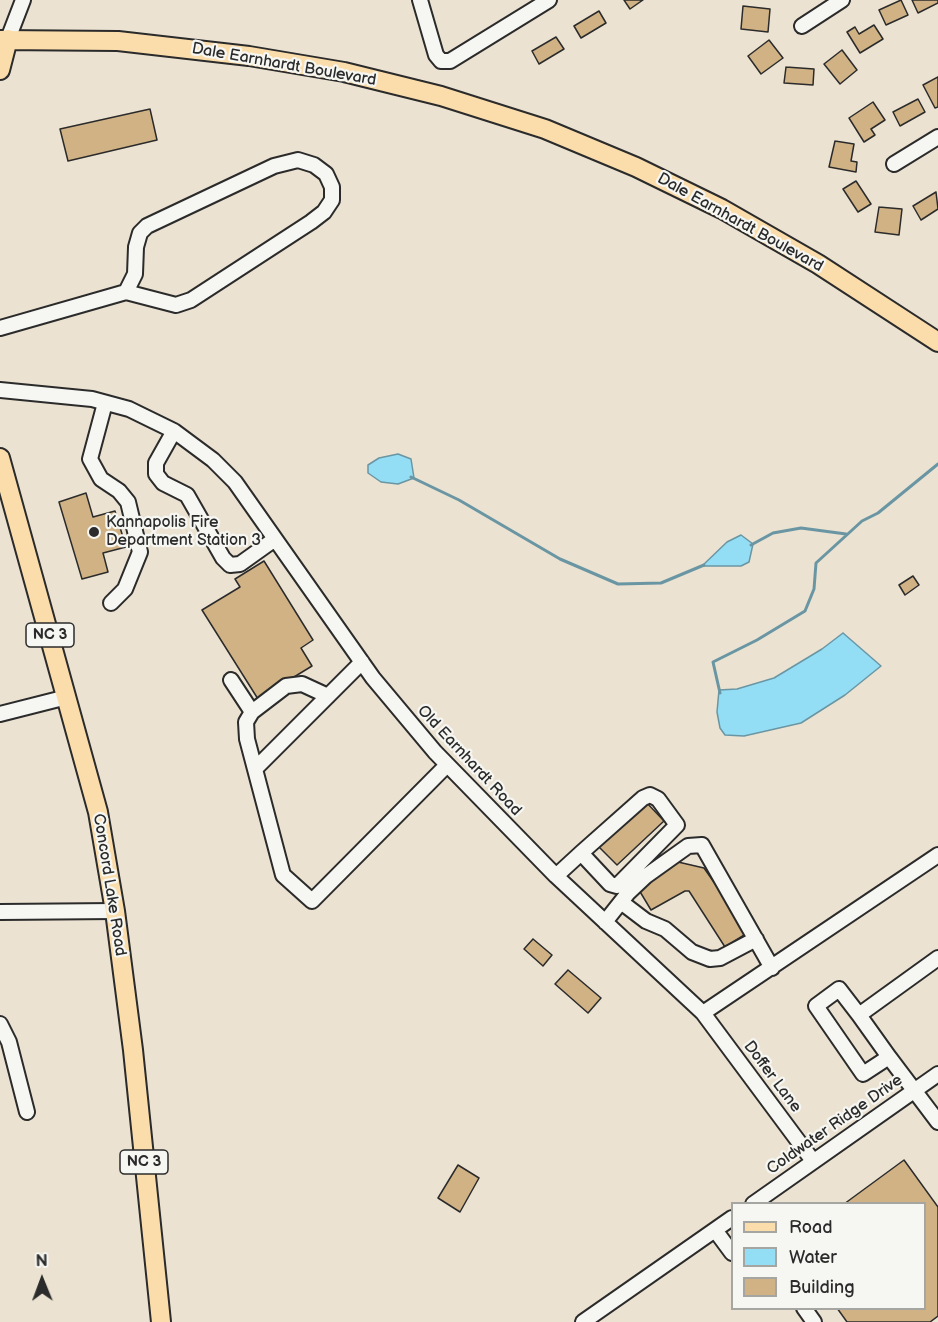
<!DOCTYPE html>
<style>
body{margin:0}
#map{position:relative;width:938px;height:1322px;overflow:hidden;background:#ebe2d1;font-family:"Balsamiq Sans",sans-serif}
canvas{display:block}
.legend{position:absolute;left:731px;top:1202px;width:195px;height:108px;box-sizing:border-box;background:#f6f6f2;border:2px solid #a5a5a2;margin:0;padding:8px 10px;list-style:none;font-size:18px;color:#2b2b2b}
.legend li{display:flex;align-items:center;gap:12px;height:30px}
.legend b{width:30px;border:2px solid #a5a5a2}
.north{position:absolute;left:12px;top:1250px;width:60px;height:60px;-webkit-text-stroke:4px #f6f6f2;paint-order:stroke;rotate:359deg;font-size:16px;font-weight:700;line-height:24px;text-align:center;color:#2b2b2b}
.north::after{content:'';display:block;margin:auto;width:21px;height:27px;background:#2b2b2b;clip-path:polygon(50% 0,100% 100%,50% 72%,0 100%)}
</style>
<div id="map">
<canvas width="938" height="1322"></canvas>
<ul class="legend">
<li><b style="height:8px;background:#fbddab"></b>Road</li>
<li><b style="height:16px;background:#94def5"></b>Water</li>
<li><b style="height:16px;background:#d0b285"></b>Building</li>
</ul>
<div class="north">N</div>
</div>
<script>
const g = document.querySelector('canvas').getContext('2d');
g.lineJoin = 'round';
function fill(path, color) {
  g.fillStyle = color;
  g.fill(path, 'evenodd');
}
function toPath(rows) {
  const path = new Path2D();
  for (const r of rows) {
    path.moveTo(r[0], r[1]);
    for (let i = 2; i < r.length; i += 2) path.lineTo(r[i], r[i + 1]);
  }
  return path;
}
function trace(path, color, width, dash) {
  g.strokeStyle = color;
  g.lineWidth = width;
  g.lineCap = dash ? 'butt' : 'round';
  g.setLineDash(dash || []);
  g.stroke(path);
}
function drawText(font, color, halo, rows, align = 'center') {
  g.font = font + ' "Balsamiq Sans",sans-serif';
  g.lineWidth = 4.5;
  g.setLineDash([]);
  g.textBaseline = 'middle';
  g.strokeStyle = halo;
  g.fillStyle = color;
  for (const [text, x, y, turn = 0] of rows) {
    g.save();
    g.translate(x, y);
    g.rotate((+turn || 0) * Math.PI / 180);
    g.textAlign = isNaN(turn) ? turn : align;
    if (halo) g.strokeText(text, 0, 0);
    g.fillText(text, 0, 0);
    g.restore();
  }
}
const water = toPath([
 [398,454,411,459,414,478,398,484,381,482,368,473,368,465,379,458,398,454],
 [741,535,753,544,749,562,741,566,702,566,727,542,741,535],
 [843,633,881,666,845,695,801,723,744,736,725,735,720,728,717,712,719,690,737,689,774,678,822,649,843,633]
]);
fill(water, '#94def5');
trace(water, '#6a96a4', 1.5);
trace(toPath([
 [411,477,459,500,560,559,618,584,661,583,704,565],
 [751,545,773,533,801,528,846,534],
 [720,693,713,662,757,640,805,611,814,589,816,563,862,521,878,513,938,464]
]), '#6a96a4', 3);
const building = toPath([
 [624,0,643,0,630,9,624,0],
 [901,0,908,15,886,25,879,10,901,0],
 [912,0,938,0,938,3,918,13,912,0],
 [743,6,770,9,768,32,741,29,743,6],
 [599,11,606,23,581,38,574,26,599,11],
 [874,25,883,39,860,53,847,32,855,27,859,34,874,25],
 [556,37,564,49,539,64,532,51,556,37],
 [769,40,783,58,761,74,748,56,769,40],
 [842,50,857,70,840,84,824,64,842,50],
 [786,67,814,69,813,85,784,83,786,67],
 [938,77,938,107,935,108,923,85,938,77],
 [918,99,925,112,900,126,893,112,918,99],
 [873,102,885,120,871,129,875,135,864,142,849,118,873,102],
 [150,109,157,140,68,161,60,129,150,109],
 [835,141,854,144,851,161,857,162,856,172,829,167,835,141],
 [856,181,871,204,858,212,843,189,856,181],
 [936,192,938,209,921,220,913,206,936,192],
 [879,207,902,209,899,235,875,232,879,207],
 [86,493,93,517,115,511,126,547,103,553,108,572,82,579,59,502,86,493],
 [264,561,313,640,301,648,312,666,258,699,202,610,240,587,235,579,264,561],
 [913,576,919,585,905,595,899,585,913,576],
 [646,802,664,821,617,865,599,847,646,802],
 [678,862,704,868,749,932,725,947,689,891,685,891,651,910,639,890,678,862],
 [533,939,552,955,543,966,524,949,533,939],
 [568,970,601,998,588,1013,555,984,568,970],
 [904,1160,938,1207,938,1316,930,1322,847,1322,837,1308,924,1308,924,1204,844,1204,904,1160],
 [458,1165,479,1178,460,1212,438,1198,458,1165]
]);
fill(building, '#d0b285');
trace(building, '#2b2b2b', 1.5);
const minor = toPath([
 [420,0,436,55,441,61,450,61,549,0],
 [802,26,842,0],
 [8,39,23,0],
 [894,164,938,137],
 [0,328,126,292,135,274,136,247,140,233,147,226,274,166,298,160,314,165,326,174,332,187,332,200,324,212,311,222,191,300,176,305,126,292],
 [0,390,92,399,129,409,174,431,213,460,235,482,373,678,435,752,556,876,703,1013,938,855],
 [105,403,90,459,101,479,119,491,128,502,140,552,125,589,111,603],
 [174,431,156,463,156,474,163,483,187,495,223,558,230,565,240,564,275,539],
 [231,680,252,712],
 [328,696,302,684,286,686,252,712,246,722,247,739,283,875,312,901,447,765],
 [0,714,67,697],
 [256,768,362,662],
 [556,876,581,853,643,798,650,795,658,799,677,825,617,886,610,884,581,853],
 [621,902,646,921,665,929,692,952,710,959,720,958,756,939],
 [0,912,115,911],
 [605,922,628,893,646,876,688,846,702,845,772,968],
 [938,958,859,1015,839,989,816,1006,863,1074,889,1057,938,1122],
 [703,1013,813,1161],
 [859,1015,889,1057],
 [0,1024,9,1042,27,1112],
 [753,1204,938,1074],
 [715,1230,732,1253],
 [804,1308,814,1322],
 [583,1322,732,1218]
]);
const major = toPath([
 [0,40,118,41,249,56,344,72,441,96,545,129,636,167,722,209,818,264,938,342],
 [0,70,8,39],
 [0,458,98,812,115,911,133,1050,161,1322]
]);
trace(minor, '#2b2b2b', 18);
trace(major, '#2b2b2b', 22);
trace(minor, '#f6f6f2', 14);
trace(major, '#fbddab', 18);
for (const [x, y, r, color] of [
 [94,532,6,"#2b2b2b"]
]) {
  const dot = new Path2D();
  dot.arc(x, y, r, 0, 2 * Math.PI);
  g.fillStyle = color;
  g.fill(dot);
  trace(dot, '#f6f6f2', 2);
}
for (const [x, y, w] of [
 [50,635,48],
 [144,1162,48]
]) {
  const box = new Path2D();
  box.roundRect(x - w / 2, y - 12, w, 24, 4.5);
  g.fillStyle = '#f6f6f2';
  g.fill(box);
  trace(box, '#2b2b2b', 1.5);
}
drawText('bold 15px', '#2b2b2b', null, [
 ["NC 3",50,635],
 ["NC 3",144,1162]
]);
drawText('16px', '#2b2b2b', '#f6f6f2', [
 ["Dale Earnhardt Boulevard",284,65,10],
 ["Dale Earnhardt Boulevard",740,223,29],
 ["Old Earnhardt Road",469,761,47],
 ["Concord Lake Road",109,885,81],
 ["Doffer Lane",772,1077,53],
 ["Coldwater Ridge Drive",835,1125,-35]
]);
drawText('16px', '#2b2b2b', '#f6f6f2', [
 ["Kannapolis Fire",106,523],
 ["Department Station 3",106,541]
], 'left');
</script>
